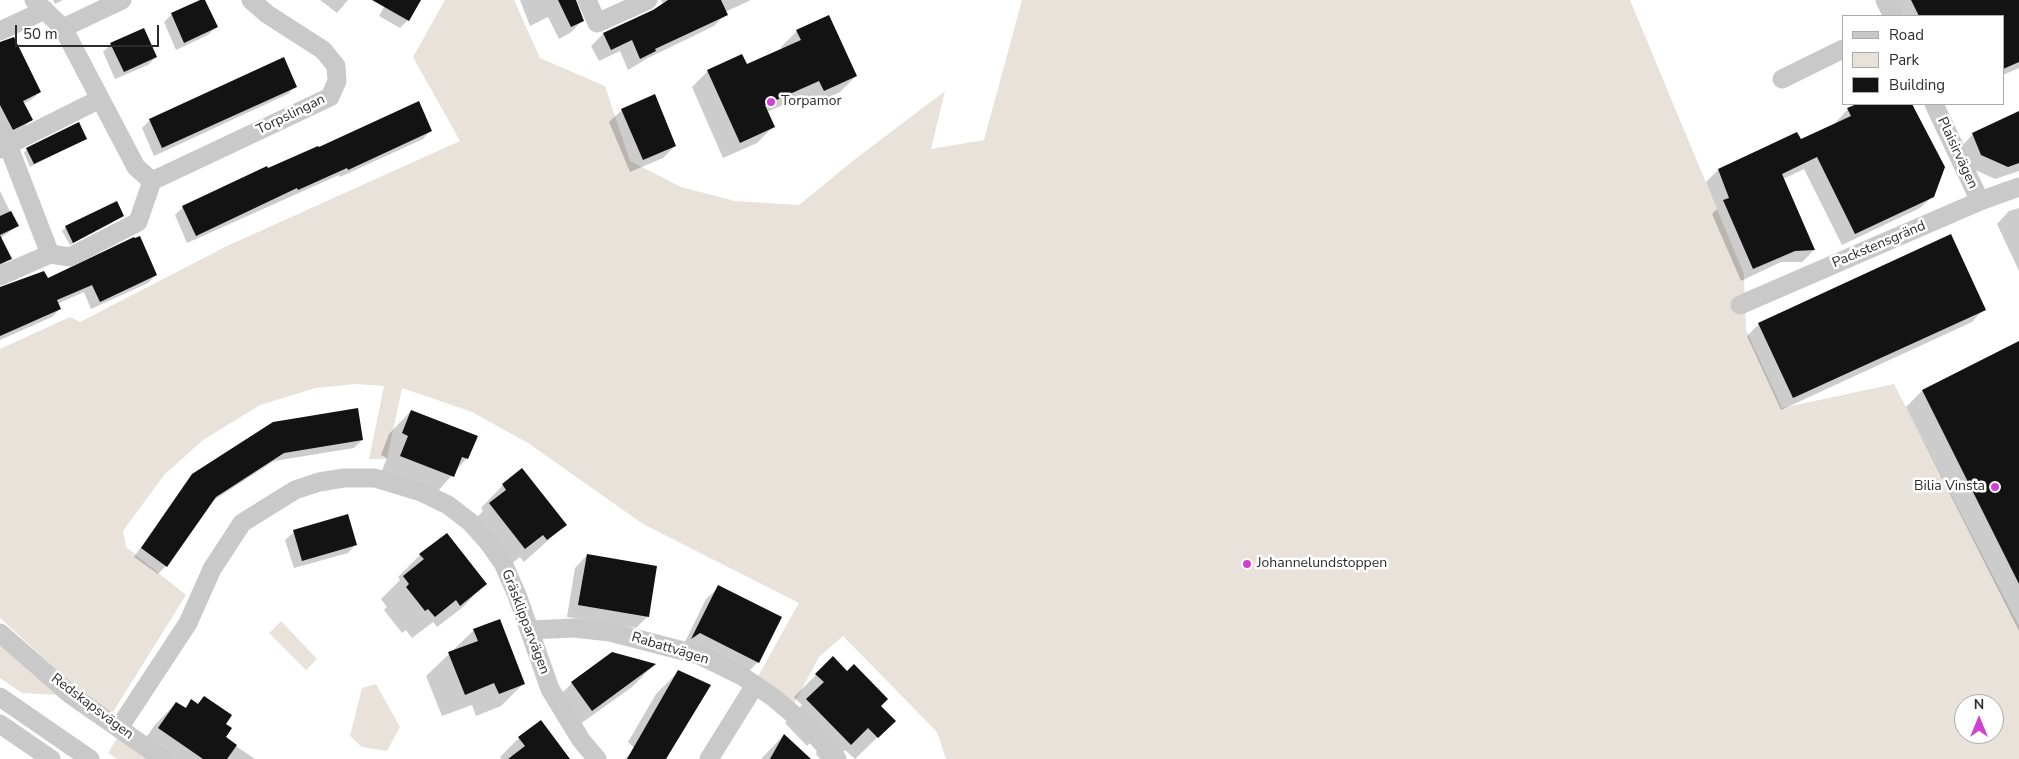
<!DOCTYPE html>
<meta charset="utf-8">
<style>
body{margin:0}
#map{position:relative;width:2019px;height:759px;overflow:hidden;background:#fff;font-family:"Nunito Sans",sans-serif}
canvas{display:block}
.legend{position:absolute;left:1842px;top:15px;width:162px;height:90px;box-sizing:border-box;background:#fff;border:1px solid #ababab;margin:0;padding:6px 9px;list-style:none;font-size:15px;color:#2c2c2c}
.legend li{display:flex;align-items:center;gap:10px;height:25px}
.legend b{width:25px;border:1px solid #ababab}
.north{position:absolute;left:1954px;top:694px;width:50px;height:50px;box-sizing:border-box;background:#fff;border:1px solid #ababab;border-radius:50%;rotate:0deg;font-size:14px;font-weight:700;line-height:20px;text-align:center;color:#2c2c2c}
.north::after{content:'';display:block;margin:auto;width:18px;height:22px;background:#d240d1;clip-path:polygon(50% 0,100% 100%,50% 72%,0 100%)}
.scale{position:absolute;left:15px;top:25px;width:144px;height:22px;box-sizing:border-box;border:2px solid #2c2c2c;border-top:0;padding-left:6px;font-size:15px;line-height:18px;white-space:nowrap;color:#2c2c2c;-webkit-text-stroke:4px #fff;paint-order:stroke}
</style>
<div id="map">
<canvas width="2019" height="759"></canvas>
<ul class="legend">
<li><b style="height:6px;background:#c9c9c9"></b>Road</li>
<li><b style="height:14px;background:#e9e2db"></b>Park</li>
<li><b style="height:14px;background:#131313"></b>Building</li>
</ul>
<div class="north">N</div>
<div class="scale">50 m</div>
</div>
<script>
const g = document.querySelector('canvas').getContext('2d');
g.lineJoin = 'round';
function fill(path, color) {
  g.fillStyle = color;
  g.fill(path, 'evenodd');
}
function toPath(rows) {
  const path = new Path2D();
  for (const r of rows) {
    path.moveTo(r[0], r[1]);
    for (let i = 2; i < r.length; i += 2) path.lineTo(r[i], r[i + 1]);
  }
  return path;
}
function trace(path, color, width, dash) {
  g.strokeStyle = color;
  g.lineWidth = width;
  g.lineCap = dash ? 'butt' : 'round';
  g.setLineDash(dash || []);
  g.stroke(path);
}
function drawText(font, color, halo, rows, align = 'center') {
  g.font = font + ' "Nunito Sans",sans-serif';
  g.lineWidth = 5;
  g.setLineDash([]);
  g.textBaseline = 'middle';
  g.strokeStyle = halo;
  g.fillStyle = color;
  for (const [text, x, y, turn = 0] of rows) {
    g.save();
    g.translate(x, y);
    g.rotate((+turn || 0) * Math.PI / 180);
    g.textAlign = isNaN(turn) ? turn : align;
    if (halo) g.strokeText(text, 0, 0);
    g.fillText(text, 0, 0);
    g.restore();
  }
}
fill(toPath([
 [445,0,514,0,540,58,605,86,630,161,681,187,735,201,799,205,854,160,945,91,931,149,984,140,1022,0,1630,0,1744,274,1746,330,1782,408,1894,384,2019,626,2019,759,946,759,937,732,843,636,819,657,794,704,757,678,799,603,643,524,528,443,472,412,402,388,387,459,369,459,384,386,355,384,316,388,260,405,203,440,164,475,123,531,126,547,186,595,113,712,84,695,0,618,0,349,70,317,80,322,227,246,460,141,413,57],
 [1964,704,1994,704,1994,734,1964,734],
 [281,621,317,659,306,670,269,633],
 [0,644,57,695,22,693,0,678],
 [376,684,400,727,387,751,362,747,350,736,362,688],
 [117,738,149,759,117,759,108,753]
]), '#e9e2db');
fill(toPath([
 [53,0,63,0,55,4],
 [204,0,216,27,208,35,176,50,164,22,172,14],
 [320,0,348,0,337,13],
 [388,0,417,0,408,20,400,28,379,16],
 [520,0,576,0,582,21,570,33,559,39,548,17,530,26],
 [661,0,751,0,725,12,726,14,714,26,648,58,628,70,620,51,599,61,591,46,603,34,653,11,663,4],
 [1893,0,2019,0,2019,68,2003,75,2003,16,1901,16],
 [797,31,856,76,840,92,808,107,803,96,767,112,773,127,757,143,723,158,692,87,708,71,746,65,782,50,781,47],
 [0,42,40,92,32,99,23,104,31,120,24,127,5,136,0,129],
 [111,44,156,57,148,65,115,79,103,52],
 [296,86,288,94,154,156,142,128,150,120],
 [1860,104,1913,104,1933,196,1920,208,1842,245,1804,169,1783,179,1814,250,1802,262,1781,262,1741,281,1712,214,1717,209,1706,182,1718,170,1796,134,1801,141,1837,124,1836,122,1848,109],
 [622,110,675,146,663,158,630,172,609,122],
 [2019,112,2019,171,1995,179,1969,167,1961,147,1973,134],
 [431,130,423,139,340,177,339,175,187,243,175,215,183,207,268,170],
 [86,138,30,167,24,153,27,149],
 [0,191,17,226,1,238,10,258,0,268],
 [2019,208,2019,271,1997,224,2009,211],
 [123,216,70,245,62,231,66,227],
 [156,275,148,283,91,309,84,292,57,304,60,309,52,317,0,340,0,288,47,280],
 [1984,309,1972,322,1781,410,1747,336,1759,324],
 [2019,343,2019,631,1906,407,1922,391],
 [411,411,467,458,431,499,379,478,387,458,381,455,389,434],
 [273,423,362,440,354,448,274,461,211,502,166,566,158,574,134,557,185,484,193,475],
 [503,485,565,525,524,562,520,557,502,571,467,527,483,511,481,508],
 [294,532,356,544,348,553,294,568,285,540],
 [420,555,485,584,463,607,437,627,433,622,412,638,406,630,402,633,384,610,387,607,381,599,400,580,398,577],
 [587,555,648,616,636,628,567,617,575,568],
 [719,587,758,662,746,674,682,648,706,599],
 [474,630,524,683,501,706,476,716,472,705,442,716,426,676],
 [833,658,894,721,855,759,845,750,836,759,820,759,816,754,822,731,807,746,785,723,802,705,794,697],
 [654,665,632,687,569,732,550,705,572,683],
 [678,672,664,759,625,759,634,748,628,742,656,694],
 [192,701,224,724,224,738,255,759,148,759,137,751,154,726,176,703,184,709],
 [784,735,809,759,761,759],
 [519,738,569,759,502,759,500,757]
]), '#0003');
fill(toPath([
 [200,0,205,0,218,27,184,43,171,13],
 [372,0,421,0,409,21],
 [558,0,576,0,584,21,571,27],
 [668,0,721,0,728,15,655,49,656,51,640,59,632,40,611,50,603,33,653,10],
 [1911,0,2019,0,2019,62,2003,69,2003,16,1919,16],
 [829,15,857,76,824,91,819,81,765,105,775,127,740,143,707,70,742,54,747,64,801,40,796,30],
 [144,28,157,57,124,72,110,43],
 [14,37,41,92,23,101,33,120,13,130,0,105,0,42],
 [284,57,297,87,162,148,149,119],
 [655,94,676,146,643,160,621,109],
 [419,101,432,131,348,170,347,168,298,190,297,188,196,236,182,206,267,166,268,168,318,146,319,147],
 [1857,104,1912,104,1945,167,1934,197,1855,234,1817,157,1782,174,1815,250,1795,251,1753,269,1723,200,1729,198,1718,169,1797,132,1801,139,1851,116,1847,108],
 [2019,111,2019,163,2008,167,1981,155,1972,133],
 [79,122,87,139,34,164,26,148],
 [117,201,124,216,73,243,65,226],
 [11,211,19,226,0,235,12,259,0,264,0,216],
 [1951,234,1986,310,1793,398,1758,323],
 [140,236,157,275,100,302,92,285,57,300,61,309,0,336,0,287,44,271,48,278,134,237,135,238],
 [2019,341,2019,584,1922,390],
 [358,408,363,440,284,453,216,497,167,567,141,548,192,474,273,422],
 [411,410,478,436,468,459,462,457,454,477,400,456,408,436,402,433],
 [522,468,567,525,547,540,543,535,525,549,489,503,506,490,502,484],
 [348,514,357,545,302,561,293,530],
 [447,533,487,584,460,606,456,600,435,617,428,609,425,611,406,587,409,584,403,576,424,559,419,554],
 [587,554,657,566,649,617,578,605],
 [718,585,782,617,759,663,700,633,691,639],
 [500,619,525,684,499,694,494,683,465,695,448,652,478,641,473,629],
 [612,652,656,664,592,711,571,682],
 [833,656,847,671,854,664,888,699,881,706,896,721,878,738,868,728,851,745,806,699,824,682,815,674],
 [678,670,711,685,666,759,627,759],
 [204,696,232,715,226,724,232,728,226,737,237,745,227,759,203,759,158,728,176,702,186,708,191,699,198,704],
 [541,720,570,759,508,759,525,746,518,737],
 [784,734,811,759,770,759]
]), '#131313');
trace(toPath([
 [34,0,63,28,136,167,152,181],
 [587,0,597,23,648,0],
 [1885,0,1893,16],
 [63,28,122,0],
 [0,31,45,10],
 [1782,79,1843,49],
 [1934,104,1980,201],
 [0,130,8,145,0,149],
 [152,181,330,97,337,81,336,66,323,50,267,14,251,0],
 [50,254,8,145,100,99],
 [0,276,50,254,70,257,138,222,152,181],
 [1740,305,1980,201,2019,187],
 [530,630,574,628,610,632,699,655,742,676,774,698,806,725,837,759],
 [0,633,71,695,163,759],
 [0,697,90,759],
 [0,724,51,759],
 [119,728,188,623,212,569,242,523,295,490,319,482,344,478,375,478,421,492,448,505,470,522,488,542,503,563,517,595,550,689,581,740,597,759],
 [709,759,755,685]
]), '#c9c9c9', 19);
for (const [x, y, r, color] of [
 [771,102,5,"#d240d1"],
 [1995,487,5,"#d240d1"],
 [1247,564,5,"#d240d1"]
]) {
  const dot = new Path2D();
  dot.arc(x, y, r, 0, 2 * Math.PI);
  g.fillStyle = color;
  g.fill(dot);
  trace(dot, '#fff', 2);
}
drawText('14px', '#2c2c2c', '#fff', [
 ["Torpamor",781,102],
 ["Bilia Vinsta",1985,487,"right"],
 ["Johannelundstoppen",1257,564]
], 'left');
drawText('14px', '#2c2c2c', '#fff', [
 ["Torpslingan",291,115,-26],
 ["Plaisirvägen",1957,153,65],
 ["Packstensgränd",1879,245,-23],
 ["Gräsklipparvägen",525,622,69],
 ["Rabattvägen",670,649,17],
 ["Redskapsvägen",92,707,37]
]);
</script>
